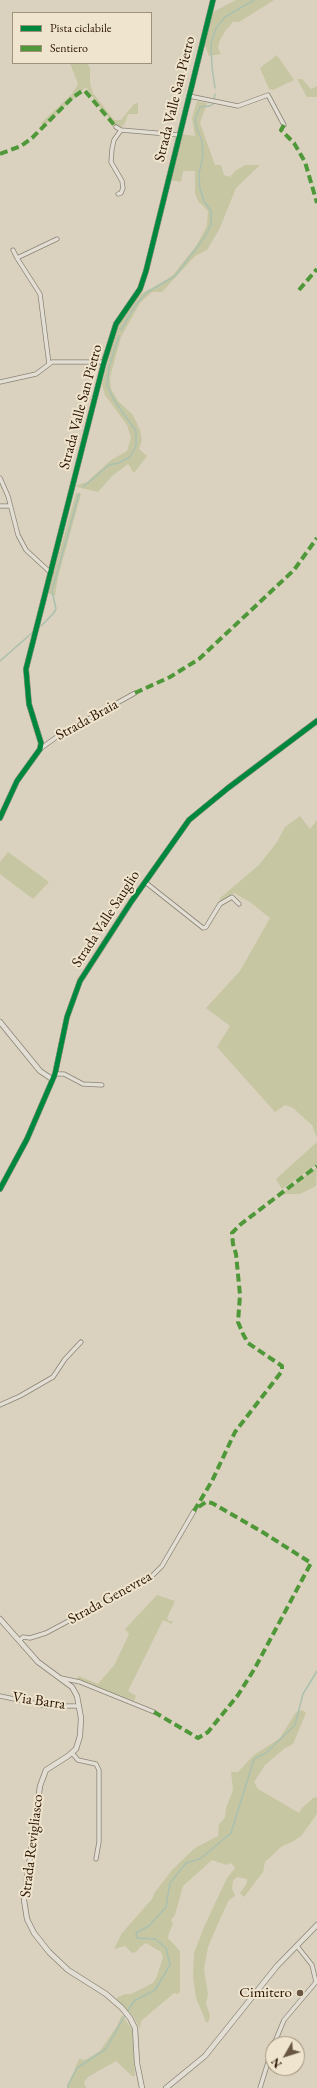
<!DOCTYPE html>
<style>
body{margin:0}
#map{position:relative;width:317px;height:2088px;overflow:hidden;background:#dad2be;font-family:"EB Garamond",serif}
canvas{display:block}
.legend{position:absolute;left:12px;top:12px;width:140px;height:52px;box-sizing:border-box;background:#efe4cd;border:1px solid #a0917b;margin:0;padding:5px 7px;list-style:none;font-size:12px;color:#2a1400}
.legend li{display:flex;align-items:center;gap:8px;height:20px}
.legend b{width:20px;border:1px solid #a0917b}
.north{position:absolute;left:265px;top:2036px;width:40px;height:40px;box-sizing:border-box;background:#efe4cd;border:1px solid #a0917b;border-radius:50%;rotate:231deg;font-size:11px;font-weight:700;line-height:16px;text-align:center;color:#2a1400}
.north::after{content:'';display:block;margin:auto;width:14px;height:18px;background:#685642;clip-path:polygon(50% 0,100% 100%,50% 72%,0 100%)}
</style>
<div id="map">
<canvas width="317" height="2088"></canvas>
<ul class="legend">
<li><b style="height:5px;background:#00873e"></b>Pista ciclabile</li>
<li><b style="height:5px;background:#4f9839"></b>Sentiero</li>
</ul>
<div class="north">N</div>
</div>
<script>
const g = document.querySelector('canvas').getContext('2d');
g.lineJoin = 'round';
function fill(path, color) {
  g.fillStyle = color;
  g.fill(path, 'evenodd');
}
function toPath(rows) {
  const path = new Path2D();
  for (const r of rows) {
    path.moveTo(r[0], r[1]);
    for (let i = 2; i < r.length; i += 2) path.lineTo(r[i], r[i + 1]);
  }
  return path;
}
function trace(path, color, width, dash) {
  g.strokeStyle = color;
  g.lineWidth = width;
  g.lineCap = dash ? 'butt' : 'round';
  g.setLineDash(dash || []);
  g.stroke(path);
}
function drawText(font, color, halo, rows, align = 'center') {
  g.font = font + ' "EB Garamond",serif';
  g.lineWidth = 4;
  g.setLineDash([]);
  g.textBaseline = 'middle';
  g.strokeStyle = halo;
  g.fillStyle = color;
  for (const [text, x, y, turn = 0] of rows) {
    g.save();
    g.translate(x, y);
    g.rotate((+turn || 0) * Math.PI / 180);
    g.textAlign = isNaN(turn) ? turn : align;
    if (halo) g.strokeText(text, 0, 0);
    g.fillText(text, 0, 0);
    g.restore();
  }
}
fill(toPath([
 [236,0,274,0,239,22,233,22,226,30,220,40,218,48,221,54,209,56,204,42,213,12],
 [277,55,294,80,273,90,269,89,260,68],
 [70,63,87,63,90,68,90,83,93,93,114,120,121,120,134,104,138,103,138,114,128,114,125,123,121,128,116,126,99,107,86,87,43,127,41,123,72,94,78,84],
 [297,79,302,79,311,89,317,86,317,97,307,97],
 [197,101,207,103,200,123,215,165,221,165,224,175,230,177,235,171,245,165,260,165,236,188,219,230,207,250,195,256,162,292,152,292,140,303,121,337,110,377,111,389,118,401,133,415,140,430,142,440,139,449,147,456,134,473,128,464,112,476,98,492,77,487,77,485,87,482,111,460,127,451,131,438,127,425,105,395,102,384,117,326,139,295,164,281,173,275,196,246,207,226,208,211,198,201,195,193,195,171,183,171,181,182,170,180,181,134,195,136,192,118],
 [76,493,81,494,58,577,55,596,48,593],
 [300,816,310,829,317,820,317,1138,312,1125,293,1108,285,1105,275,1112,217,1047,230,1026,206,1008,240,971,270,918,250,902,234,893,221,901,219,899,259,865,277,842,285,827],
 [8,852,49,882,33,899,0,874,0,862],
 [317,1142,317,1164,282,1189,276,1179],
 [317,1167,316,1186,300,1194,286,1194,279,1196],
 [157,1595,175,1601,167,1618,169,1621,173,1621,172,1624,163,1620,128,1691,136,1696,134,1701,76,1679,79,1676,98,1684,115,1664,129,1634,125,1629],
 [302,1710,306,1713,293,1744,285,1748,265,1765,254,1782,258,1789,299,1813,301,1809,313,1798,317,1797,317,1814,301,1836,292,1842,282,1846,265,1862,263,1872,244,1897,240,1893,247,1883,247,1879,237,1877,233,1881,232,1888,235,1896,229,1900,220,1919,208,1947,204,1969,208,1994,206,2003,210,2016,208,2023,206,2022,196,1998,193,1977,194,1953,204,1927,227,1878,235,1868,231,1863,227,1865,212,1860,183,1886,175,1915,171,1920,173,1924,169,1933,168,1938,180,1951,180,1992,178,1994,174,1993,141,2021,140,2029,133,2016,116,1998,125,1994,131,1994,153,1983,157,1976,163,1957,161,1952,146,1943,139,1948,136,1952,132,1953,125,1946,114,1949,122,1933,152,1899,155,1892,173,1869,195,1848,218,1836,219,1824,225,1818,226,1808,233,1790,231,1772,238,1772,254,1755,280,1738,296,1712],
 [122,2015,132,2029,135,2076,132,2076,116,2061,88,2077,84,2082,86,2088,67,2088,79,2059,85,2060,100,2051,117,2026]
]), '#c6c6a2');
trace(toPath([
 [215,88,212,67,211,44,216,28,225,17,254,0],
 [214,100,215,94],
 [121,330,135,306,146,293,175,276,204,238,211,225,211,211,204,201,200,189,199,173,203,156,202,141,197,129,195,119,200,107,210,106,213,104],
 [83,487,109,465,119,463,130,457,136,446,136,431,114,400,107,385,109,367,119,336],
 [41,626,53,614,56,609,52,591,79,494],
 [0,661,33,632],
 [127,2012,134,2001,155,1990,170,1965,166,1948,155,1939,137,1938,136,1933,149,1926,166,1907,170,1883,186,1863,200,1859,231,1833,254,1759,266,1753,295,1725,303,1694,317,1671],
 [68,2088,68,2085,77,2068,106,2049,125,2015]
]), '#abc0af', 1.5);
const minor = toPath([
 [189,96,238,106,268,95,284,125],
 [116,127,121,130,179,135],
 [118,194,121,193,123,188,122,181,111,162,112,149,114,140,121,130],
 [13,250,17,258],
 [49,364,40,294,17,258,57,239],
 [0,382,36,374,52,362,104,362],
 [0,478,8,496,18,535,26,550,51,573],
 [0,506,9,506],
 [40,749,58,736,135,693],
 [145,882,203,928,206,927,220,904,232,897,239,904],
 [55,1074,64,1074,83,1084,102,1085],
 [0,1405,20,1396,53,1377,65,1359,81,1342],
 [20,1640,23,1637,30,1638,46,1633,151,1577,162,1566,194,1511],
 [61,1678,80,1682,154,1712],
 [0,1696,47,1706,79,1706],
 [72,1753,78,1760,96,1764,99,1770,99,1842,96,1859],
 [297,1946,312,1965,316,1982],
 [274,2044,284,2020,317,1981],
 [260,2088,273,2046]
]);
const tertiary = toPath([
 [0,818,17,781,40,749,41,743,29,704,26,669,104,362,116,324,140,289,146,271,213,0],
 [0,1022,40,1071,52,1079],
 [0,1189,27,1139,55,1074,67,1017,80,981,131,902,189,820,228,788,317,721],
 [0,1619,38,1662,72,1687,77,1696,81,1718,80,1736,76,1749,68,1756,46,1770,40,1786,24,1900,27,1919,34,1933,49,1952,68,1970,106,1994,122,2008,130,2018,135,2028,137,2063,142,2088],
 [166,2088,205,2056,277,1966,317,1925]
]);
trace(minor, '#8b8376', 5);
trace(tertiary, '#8b8376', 6);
trace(minor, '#e2ded4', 3.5);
trace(tertiary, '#e2ded4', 4.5);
trace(toPath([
 [284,125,281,130,294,143,305,162,317,203],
 [0,154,21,146,32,138,72,98,82,91,85,91,116,127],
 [299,290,317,269],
 [135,693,170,677,199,659,294,570,317,538],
 [194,1511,212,1481,235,1432,282,1371,282,1366,248,1343,243,1334,238,1322,240,1295,236,1254,233,1244,232,1233,241,1224,317,1166],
 [154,1712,198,1738,208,1732,238,1695,255,1668,311,1563,264,1533,212,1503,206,1502,197,1508]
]), '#4f9839', 4, [8, 4]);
trace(toPath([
 [0,818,17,781,40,749,41,743,29,704,26,669,104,362,116,324,140,289,146,271,213,0],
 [0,1189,27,1139,55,1074,67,1017,80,981,131,902,189,820,228,788,317,721]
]), '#00873e', 5);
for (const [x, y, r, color] of [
 [300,1993,4,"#685642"]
]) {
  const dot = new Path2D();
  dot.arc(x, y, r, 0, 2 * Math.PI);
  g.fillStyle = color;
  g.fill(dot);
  trace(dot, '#efe4cd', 1.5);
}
drawText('15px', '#2a1400', '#efe4cd', [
 ["Strada Valle San Pietro",175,99,-76],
 ["Strada Valle San Pietro",81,407,-75],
 ["Strada Braia",87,720,-29],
 ["Strada Valle Sauglio",106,919,-57],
 ["Strada Genevrea",110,1598,-29],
 ["Via Barra",39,1701,8],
 ["Strada Revigliasco",32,1846,-83]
]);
drawText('15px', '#2a1400', '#efe4cd', [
 ["Cimitero",292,1993]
], 'right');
</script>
